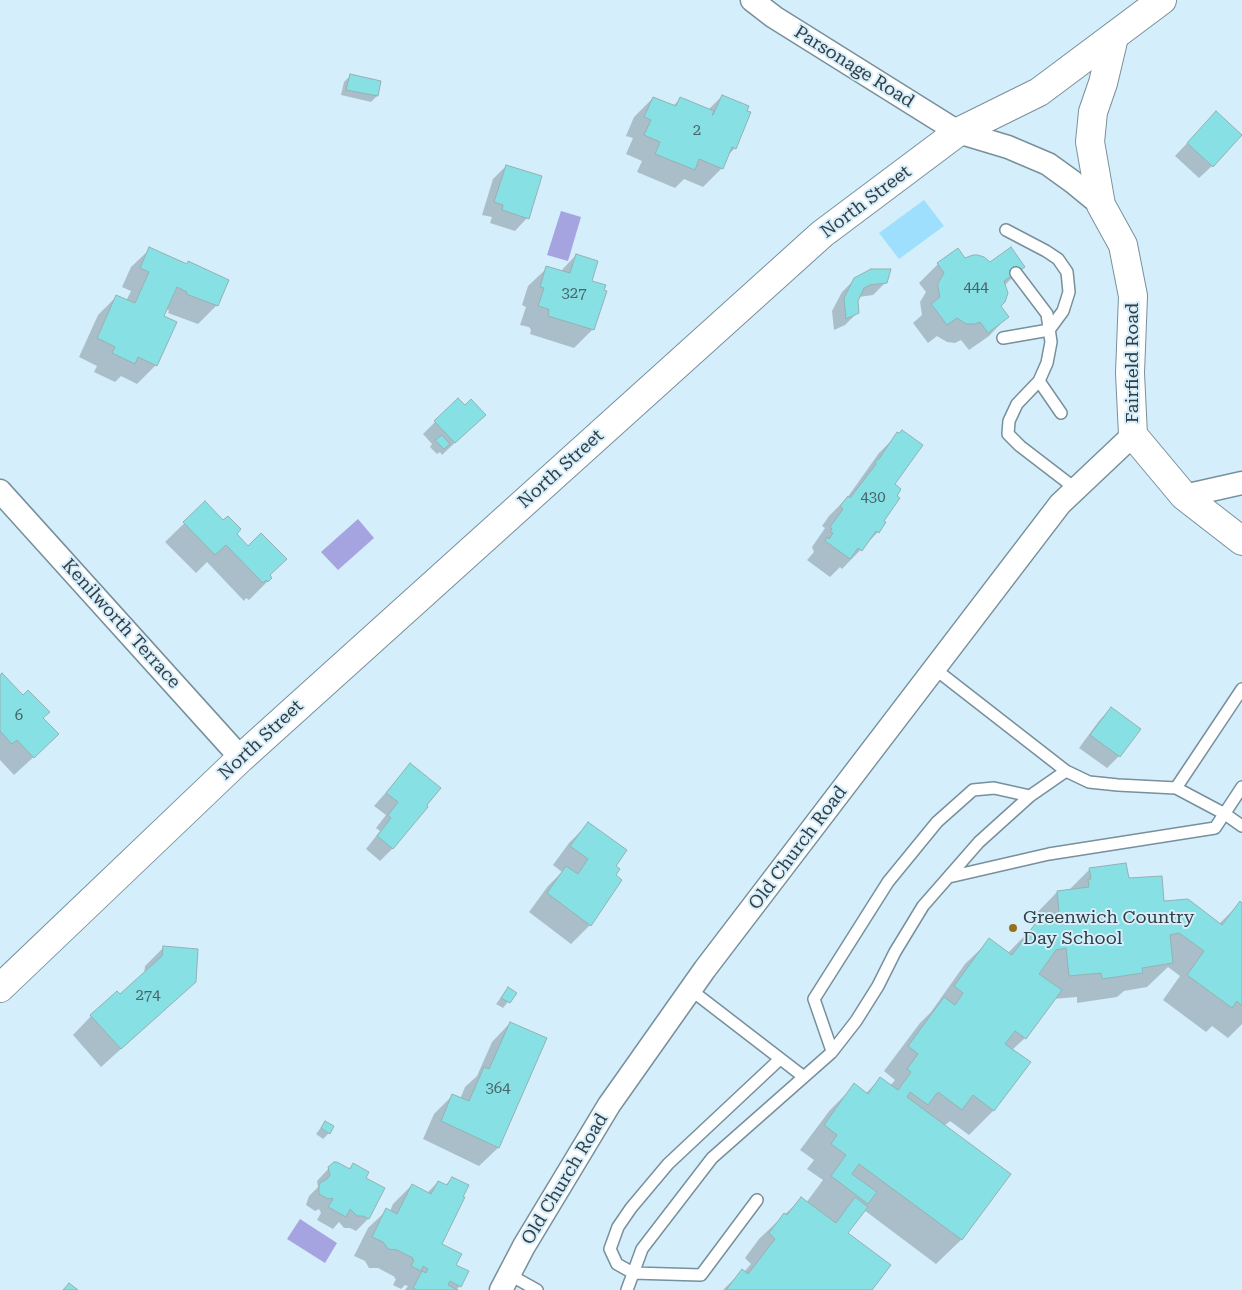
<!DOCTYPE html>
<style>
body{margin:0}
canvas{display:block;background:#d5eefb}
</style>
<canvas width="1242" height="1290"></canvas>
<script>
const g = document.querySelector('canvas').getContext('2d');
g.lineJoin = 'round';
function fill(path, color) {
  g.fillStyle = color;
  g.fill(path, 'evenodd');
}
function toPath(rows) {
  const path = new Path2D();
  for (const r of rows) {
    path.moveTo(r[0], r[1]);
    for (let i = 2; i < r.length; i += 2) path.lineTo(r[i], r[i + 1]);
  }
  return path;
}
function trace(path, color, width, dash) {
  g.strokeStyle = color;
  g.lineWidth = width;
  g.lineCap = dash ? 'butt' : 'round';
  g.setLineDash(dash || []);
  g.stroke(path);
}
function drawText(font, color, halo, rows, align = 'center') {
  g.font = font + ' "Roboto Serif",serif';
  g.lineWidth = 4;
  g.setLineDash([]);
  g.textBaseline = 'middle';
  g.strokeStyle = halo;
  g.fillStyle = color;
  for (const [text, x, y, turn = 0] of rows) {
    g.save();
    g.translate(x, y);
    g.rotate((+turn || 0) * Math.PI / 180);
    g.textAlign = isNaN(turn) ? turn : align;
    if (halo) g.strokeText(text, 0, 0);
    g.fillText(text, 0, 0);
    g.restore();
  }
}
fill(toPath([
 [924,200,944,226,899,259,879,233]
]), '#9edffd');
fill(toPath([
 [561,211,581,217,568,261,547,255],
 [358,519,374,538,338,570,321,552],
 [300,1219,337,1243,325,1263,287,1239]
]), '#a5a4e0');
fill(toPath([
 [350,76,379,82,377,96,371,102,341,95,344,82],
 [722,96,735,148,726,157,722,168,703,187,684,179,675,188,637,172,642,161,626,154,633,138,626,136,634,117,653,98,673,106,680,99,708,110],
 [1204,125,1212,166,1199,178,1175,156],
 [506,166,527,218,515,231,490,223,492,217,482,215,493,179],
 [150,249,217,305,198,324,168,313,169,310,165,309,162,316,156,365,137,384,121,376,115,382,94,372,97,366,79,357,98,315,117,296,126,301,131,291,122,287,131,267],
 [957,250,964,260,1023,267,1004,286,1000,306,1007,317,989,336,969,350,961,340,955,343,947,342,937,336,928,343,913,323,922,315,920,302,926,292,919,283,938,264],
 [576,255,590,282,593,329,574,348,530,334,531,330,529,327,520,325,526,307,522,305,528,286,547,268,560,272],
 [855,279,886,282,873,295,859,297,857,300,858,312,845,325,834,330,832,311,842,292],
 [465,407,484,415,442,455,440,452,437,454,430,447,432,444,423,434,435,422],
 [898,434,894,485,878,532,842,569,840,567,830,577,807,560,814,552,812,547,825,528,822,526,829,516,847,498,879,453],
 [205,503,235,534,271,578,249,600,246,598,244,601,207,562,196,573,165,542],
 [0,677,23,697,42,718,38,753,14,775,0,760],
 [1111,708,1119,756,1107,768,1079,748,1099,721],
 [410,765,393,848,380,861,366,849,380,831,376,828,386,815,374,806],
 [588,824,590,925,571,944,529,912,548,886,562,872,553,865,569,843],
 [1090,869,1128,879,1163,902,1219,924,1240,903,1242,905,1242,1024,1228,1038,1212,1026,1206,1032,1163,1000,1180,976,1168,967,1147,987,1124,991,1117,997,1077,1003,1077,997,1053,999,1025,1038,1012,1050,994,1110,969,1135,950,1121,944,1126,1009,1174,961,1240,936,1264,864,1210,847,1233,871,1290,723,1290,742,1271,744,1272,751,1264,745,1258,759,1239,801,1199,806,1203,823,1180,807,1169,814,1160,800,1150,830,1110,855,1085,866,1093,880,1079,890,1086,895,1080,884,1071,920,1023,931,1012,965,964,990,940,1008,953,1034,926,1033,917,1057,892,1068,891],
 [163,948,195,982,101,1067,73,1035,91,1016,120,996,144,974,145,966],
 [508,988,515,993,503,1008,496,1004],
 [510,1023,498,1148,479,1166,423,1139,434,1114,453,1095,460,1099,465,1087,477,1076,492,1042],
 [325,1122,329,1133,323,1139,316,1134],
 [353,1165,364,1178,368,1219,356,1231,350,1228,344,1228,339,1222,333,1229,317,1220,321,1213,319,1209,315,1211,306,1205,309,1196,318,1187,317,1181,329,1168,348,1169],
 [452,1178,440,1245,455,1265,460,1286,456,1290,405,1290,408,1286,405,1285,401,1289,393,1285,396,1279,394,1278,395,1277,378,1268,369,1268,365,1261,354,1256,368,1228,387,1210,390,1211,393,1204,412,1185,427,1193,438,1182,445,1186]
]), '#0003');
const building = toPath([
 [350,74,381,81,378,96,346,90,350,74],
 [722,95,749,106,747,111,751,112,736,149,732,147,723,169,699,159,695,170,655,154,660,142,644,135,651,120,644,117,653,97,676,106,680,97,714,111,712,115,713,115,722,95],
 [1216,111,1242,135,1213,167,1187,143,1216,111],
 [506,165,542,176,529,219,502,210,503,205,494,202,506,165],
 [149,247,187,264,188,261,229,280,218,306,186,294,187,292,177,287,164,316,177,322,157,366,138,357,135,364,112,353,115,347,97,338,116,295,135,303,149,272,140,268,149,247],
 [1011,247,1025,267,1004,281,1008,293,1005,302,1001,306,1009,317,988,333,980,322,975,324,966,324,957,318,947,325,931,304,940,297,938,288,938,283,944,273,937,263,958,248,965,258,973,255,978,255,984,257,990,262,1011,247],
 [576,254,598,261,592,281,606,285,604,290,607,291,594,330,548,316,549,310,548,309,538,306,544,288,540,287,546,266,570,273,576,254],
 [871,269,891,269,887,283,870,285,864,288,858,301,859,313,846,319,844,298,854,278,871,269],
 [458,398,465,405,471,399,486,415,455,443,434,421,458,398],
 [902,430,923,445,895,484,901,489,897,496,900,498,884,521,886,522,879,533,876,531,862,551,858,548,850,559,825,541,827,537,829,539,833,533,830,532,832,529,830,527,843,509,840,506,848,496,850,498,876,464,875,463,878,459,879,459,897,432,899,433,902,430],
 [442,435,450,444,444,449,435,440,442,435],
 [205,501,223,520,228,516,241,529,237,534,248,546,261,533,287,559,270,575,272,578,268,582,266,580,263,583,226,545,215,555,183,522,205,501],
 [2,673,23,695,28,690,50,712,43,718,59,734,34,758,17,740,12,744,0,731,0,675,2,673],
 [1111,707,1141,729,1120,757,1090,735,1111,707],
 [410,763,441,788,427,805,428,807,393,849,377,836,391,818,388,815,398,802,386,793,410,763],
 [588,822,627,850,616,866,620,869,616,875,622,880,591,926,547,893,566,866,578,874,588,859,570,846,588,822],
 [1126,863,1129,878,1162,876,1164,901,1188,899,1222,925,1240,901,1242,903,1242,1006,1237,1001,1232,1008,1187,975,1204,951,1179,933,1170,935,1173,963,1142,968,1143,973,1102,979,1101,973,1069,976,1066,948,1056,950,1039,974,1062,990,1026,1039,1015,1031,1005,1044,1031,1062,994,1111,973,1095,962,1110,938,1092,928,1105,910,1092,907,1097,1011,1174,962,1240,859,1164,852,1174,877,1192,868,1204,831,1176,846,1155,831,1144,837,1135,824,1125,854,1083,868,1094,880,1077,898,1090,911,1072,907,1069,918,1054,908,1046,944,997,955,1005,963,993,954,986,989,938,1012,955,1038,920,1059,913,1057,891,1089,887,1088,879,1091,879,1089,868,1126,863],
 [163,946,198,949,196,982,121,1049,90,1015,117,991,120,994,162,956,163,946],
 [508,987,517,993,510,1003,501,998,508,987],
 [510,1022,547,1038,499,1148,441,1121,452,1094,469,1101,484,1067,489,1069,510,1022],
 [325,1121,334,1126,330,1134,321,1128,325,1121],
 [334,1162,337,1162,350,1169,353,1163,369,1172,366,1178,385,1188,369,1219,363,1216,357,1216,350,1209,346,1217,328,1207,333,1199,332,1198,328,1199,319,1194,319,1185,321,1182,327,1179,330,1175,328,1167,334,1162],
 [452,1177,469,1185,463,1197,465,1197,442,1244,462,1254,456,1265,469,1271,461,1287,450,1281,448,1285,458,1290,416,1290,413,1288,422,1271,426,1273,428,1269,423,1266,421,1271,411,1266,414,1260,412,1260,413,1258,397,1250,388,1249,383,1242,372,1237,386,1208,397,1214,412,1184,431,1194,438,1181,447,1185,452,1177],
 [801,1197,836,1223,855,1197,868,1207,848,1233,891,1265,872,1290,726,1290,742,1269,748,1274,775,1239,769,1233,784,1213,787,1215,801,1197],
 [69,1283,78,1290,63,1290,69,1283]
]);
fill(building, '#86e0e4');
trace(building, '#95b1b2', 1);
const lane = toPath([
 [1016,273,1047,314,1051,342,1047,363,1039,381,1017,404,1009,421,1008,434,1020,446,1076,489],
 [1003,338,1049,330,1063,311,1069,292,1067,272,1058,259,1046,251,1006,230],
 [1039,381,1061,413],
 [935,669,1066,771,1089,782,1118,785,1176,788,1225,814,1242,826],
 [1176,788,1242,689],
 [949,877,1049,854,1215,828,1242,787],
 [691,990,804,1077],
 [832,1051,814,999,888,882,937,822,973,790,994,788,1030,796],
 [757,1200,701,1275,633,1273,617,1264,610,1249,618,1227,631,1208,668,1164,780,1059],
 [510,1275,537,1290],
 [627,1290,642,1249,712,1158,831,1053,856,1021,878,986,895,952,923,906,979,842,1030,796,1066,771]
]);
const street = toPath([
 [752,0,774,17,958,132,1008,147,1048,164,1073,182,1101,205],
 [0,491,241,758],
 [1184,496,1242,483],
 [501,1290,524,1246,609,1105,705,969,1060,504,1133,435]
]);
const secondary = toPath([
 [1114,37,1103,83,1093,112,1090,142,1101,205,1123,245,1133,296,1130,373,1133,435,1184,496,1242,541]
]);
const primary = toPath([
 [0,988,241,758,822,234,958,132,1039,92,1162,0]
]);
trace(lane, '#78909b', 14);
trace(street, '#78909b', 25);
trace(secondary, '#78909b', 30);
trace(primary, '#78909b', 30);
trace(lane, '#fff', 11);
trace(street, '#fff', 22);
trace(secondary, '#fff', 28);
trace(primary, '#fff', 28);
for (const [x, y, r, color] of [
 [1013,928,5,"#94711a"]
]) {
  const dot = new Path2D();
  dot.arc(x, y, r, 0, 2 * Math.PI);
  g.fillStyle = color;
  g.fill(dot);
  trace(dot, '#d5eefb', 2);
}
drawText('15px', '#48666a', null, [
 ["2",697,131],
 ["444",976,288],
 ["327",574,294],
 ["430",873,498],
 ["6",19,716],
 ["274",148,996],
 ["364",498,1089]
]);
drawText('18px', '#333d42', '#d5eefb', [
 ["Parsonage Road",854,67,32],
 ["North Street",866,202,-37],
 ["Fairfield Road",1133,363,-90],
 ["North Street",561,469,-42],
 ["Kenilworth Terrace",121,624,48],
 ["North Street",261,740,-43],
 ["Old Church Road",798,848,-53],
 ["Old Church Road",565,1179,-59]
]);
drawText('18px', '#333d42', '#d5eefb', [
 ["Greenwich Country",1023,918],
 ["Day School",1023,939]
], 'left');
</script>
